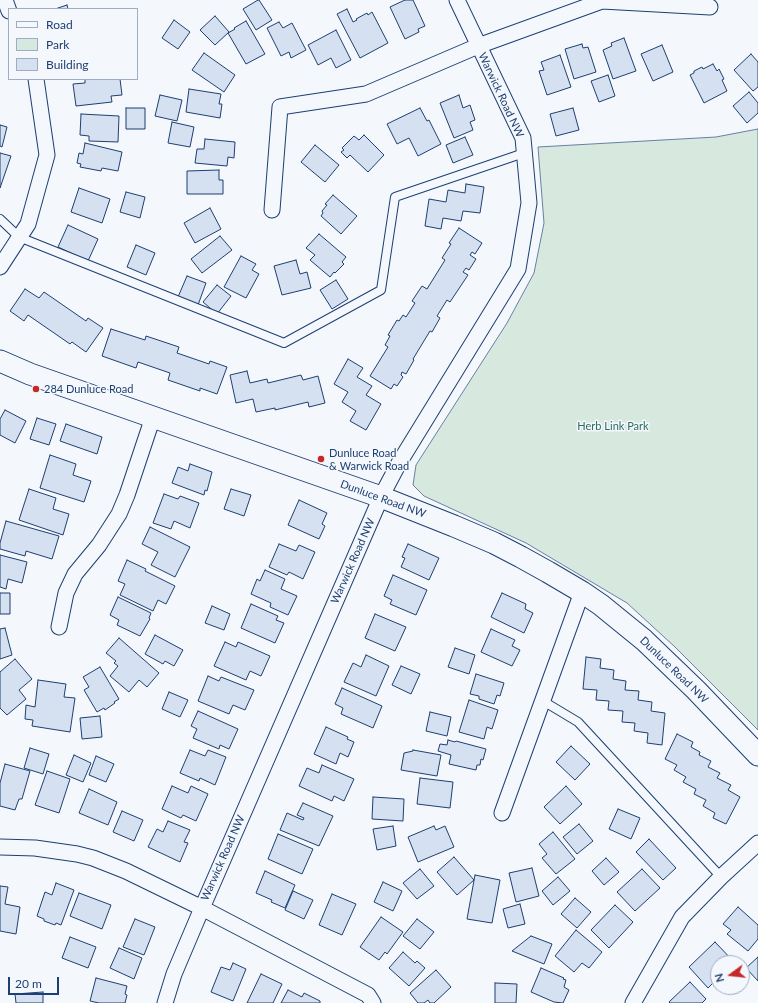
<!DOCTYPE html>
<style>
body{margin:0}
#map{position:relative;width:758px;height:1003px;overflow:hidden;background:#f4f7fb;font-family:Lato,sans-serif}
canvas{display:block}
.legend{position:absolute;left:8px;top:8px;width:130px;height:72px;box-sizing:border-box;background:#f4f7fb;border:1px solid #9eadc5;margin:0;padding:5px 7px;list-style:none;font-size:12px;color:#1d3f73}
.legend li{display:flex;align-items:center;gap:8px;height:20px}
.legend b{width:20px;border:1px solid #9eadc5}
.north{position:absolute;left:710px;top:955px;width:40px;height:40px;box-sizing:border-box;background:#f4f7fb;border:1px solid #9eadc5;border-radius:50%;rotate:255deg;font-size:11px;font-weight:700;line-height:16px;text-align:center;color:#1d3f73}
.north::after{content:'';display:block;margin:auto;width:14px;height:18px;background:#c62828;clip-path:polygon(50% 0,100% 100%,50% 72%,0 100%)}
.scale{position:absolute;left:8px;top:977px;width:51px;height:18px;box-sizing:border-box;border:2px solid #1d3f73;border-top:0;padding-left:5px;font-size:12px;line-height:14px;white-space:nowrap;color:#1d3f73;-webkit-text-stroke:3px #f4f7fb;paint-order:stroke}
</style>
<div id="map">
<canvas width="758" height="1003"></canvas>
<ul class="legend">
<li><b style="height:5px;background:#f4f7fb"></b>Road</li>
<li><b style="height:11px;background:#d7e8df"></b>Park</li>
<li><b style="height:11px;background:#d5e0f0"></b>Building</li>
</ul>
<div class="north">N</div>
<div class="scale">20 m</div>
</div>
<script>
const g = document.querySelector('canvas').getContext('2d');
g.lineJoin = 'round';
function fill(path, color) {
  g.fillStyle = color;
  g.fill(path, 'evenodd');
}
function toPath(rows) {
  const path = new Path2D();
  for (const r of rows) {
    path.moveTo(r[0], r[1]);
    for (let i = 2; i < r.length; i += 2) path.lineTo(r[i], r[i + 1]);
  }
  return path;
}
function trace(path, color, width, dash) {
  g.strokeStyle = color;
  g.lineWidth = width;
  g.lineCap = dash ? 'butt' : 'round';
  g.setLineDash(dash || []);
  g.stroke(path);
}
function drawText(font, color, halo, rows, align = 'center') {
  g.font = font + ' Lato,sans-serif';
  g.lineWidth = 3;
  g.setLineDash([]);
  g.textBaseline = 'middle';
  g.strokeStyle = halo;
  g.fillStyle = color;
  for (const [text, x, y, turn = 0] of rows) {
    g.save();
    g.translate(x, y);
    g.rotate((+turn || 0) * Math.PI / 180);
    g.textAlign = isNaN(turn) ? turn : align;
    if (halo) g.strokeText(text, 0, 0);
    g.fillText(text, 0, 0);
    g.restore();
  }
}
const green = toPath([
 [758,129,758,730,675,647,627,603,526,543,424,496,413,485,416,465,507,323,534,273,544,223,538,147,716,137,758,129]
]);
fill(green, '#d7e8df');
trace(green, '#687fa3', 1);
const building = toPath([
 [258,0,259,0,272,20,256,30,243,9,258,0],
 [405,0,413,0,425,26,418,29,419,32,405,39,390,7,405,0],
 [67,5,68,9,55,9,67,5],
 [347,9,353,22,357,20,356,19,367,13,368,15,372,12,388,43,360,58,337,14,347,9],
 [215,16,229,32,215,45,200,30,215,16],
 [174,20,190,32,178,49,162,38,174,20],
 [246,21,265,54,246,64,228,33,235,29,234,28,246,21],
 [279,22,283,28,292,23,306,50,291,58,289,52,281,56,267,28,279,22],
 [336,30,351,60,336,68,331,58,318,65,308,45,336,30],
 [624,38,636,71,613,79,603,50,612,46,611,43,624,38],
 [582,44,583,48,588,47,596,72,574,79,565,49,582,44],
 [662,45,673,72,653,81,641,54,662,45],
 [204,53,235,75,224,92,192,70,204,53],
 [751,54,758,62,758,87,753,91,734,70,751,54],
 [560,55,571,87,547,95,539,71,544,70,541,62,560,55],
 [713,64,717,71,719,69,724,79,722,80,727,91,704,103,690,75,694,73,694,71,702,67,703,69,713,64],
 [608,75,615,96,599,102,591,81,608,75],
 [85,79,120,79,122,95,111,96,112,102,76,106,73,84,85,83,85,79],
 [189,89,221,94,219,104,222,104,220,118,186,112,189,89],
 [749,92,758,103,758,113,747,123,733,106,749,92],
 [160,95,182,100,177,121,155,116,160,95],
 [459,95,463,108,470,105,475,120,470,122,473,130,454,138,440,103,459,95],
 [126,108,145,108,145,129,126,129,126,108],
 [420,108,427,121,429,120,441,144,418,156,409,138,397,144,387,124,420,108],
 [573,108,579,130,556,136,550,114,573,108],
 [81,114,119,116,118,142,89,141,89,136,80,135,81,114],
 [172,122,194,127,190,147,168,143,172,122],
 [0,125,7,127,2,147,0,146,0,125],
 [364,135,384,155,368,172,350,155,347,158,341,152,344,150,342,148,354,136,359,140,364,135],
 [465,137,473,155,453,163,446,145,465,137],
 [205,139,235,142,234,158,228,157,227,166,195,163,197,149,204,149,205,139],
 [85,143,122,152,118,171,102,168,101,171,80,167,81,164,77,163,79,153,83,154,85,143],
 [315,145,339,165,325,182,301,162,315,145],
 [0,153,11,156,0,188,0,153],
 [219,170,219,180,223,180,223,194,187,194,187,171,219,170],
 [466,184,484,187,480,213,463,211,461,221,443,218,441,229,425,226,429,199,446,202,448,190,465,193,466,184],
 [79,188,110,199,102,223,71,212,79,188],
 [126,192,145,197,140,218,120,212,126,192],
 [333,195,357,216,341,234,321,216,323,213,322,211,327,205,325,204,333,195],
 [210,208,221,229,195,243,184,223,210,208],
 [68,225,98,239,88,261,58,247,68,225],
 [459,228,482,243,475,254,472,252,470,255,476,259,469,270,466,268,463,272,468,275,450,302,447,300,437,316,440,318,432,332,430,331,413,359,414,360,406,374,402,372,401,375,403,377,397,386,394,384,391,389,370,376,388,347,385,345,390,336,388,335,397,320,399,321,403,315,406,317,415,303,412,301,422,286,427,289,445,260,442,258,451,244,449,243,459,228],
 [319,234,346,257,342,262,344,264,335,273,334,272,330,277,310,260,315,255,306,248,319,234],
 [220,236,232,250,202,273,191,259,220,236],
 [136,245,155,253,146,275,127,267,136,245],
 [241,256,256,264,252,270,259,274,246,298,224,287,241,256],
 [296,260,300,274,307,272,311,288,282,295,274,266,296,260],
 [187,276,206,283,198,305,178,297,187,276],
 [336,280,348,299,332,309,320,290,336,280],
 [217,285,231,296,217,314,203,302,217,285],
 [25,289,39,298,44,292,86,321,88,318,103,328,86,352,72,342,70,344,28,315,24,321,10,311,25,289],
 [111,329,145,340,146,336,179,347,177,353,209,364,210,361,227,367,217,394,200,388,200,391,168,380,170,373,138,362,136,368,102,356,111,329],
 [348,359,363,368,357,377,372,386,366,395,381,404,366,430,350,421,356,411,342,402,348,392,334,384,348,359],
 [247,371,250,383,267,379,268,383,301,375,303,380,318,376,325,403,309,407,308,402,275,410,275,408,256,412,253,399,236,403,230,375,247,371],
 [5,410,26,421,15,443,0,435,0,419,5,410],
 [37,418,56,424,49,445,30,439,37,418],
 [66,424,102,437,97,454,60,441,66,424],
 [50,455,76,464,73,475,91,481,84,502,40,488,50,455],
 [190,464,212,472,207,491,205,490,204,495,172,483,178,467,188,471,190,464],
 [29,489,56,498,53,509,69,514,63,535,19,520,29,489],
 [231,489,251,495,244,516,224,509,231,489],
 [164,494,178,499,180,496,199,503,190,528,174,521,171,529,153,523,164,494],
 [299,500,327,513,322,524,325,526,319,539,288,525,299,500],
 [6,521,59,536,52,559,26,551,25,556,0,549,0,543,6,521],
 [150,527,190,547,175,577,151,565,158,552,142,544,150,527],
 [279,544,296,551,299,545,315,552,303,579,289,572,287,575,269,567,279,544],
 [408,544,439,558,429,580,401,567,405,558,402,557,408,544],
 [0,555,27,562,22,583,8,579,6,589,0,587,0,555],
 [127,560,146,569,145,571,175,586,166,604,158,600,153,611,120,595,125,584,118,581,127,560],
 [265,570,285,579,281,589,297,596,288,615,270,607,271,603,251,594,257,579,260,581,265,570],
 [393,575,427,590,416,615,390,604,392,600,384,596,393,575],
 [0,593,10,593,10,614,0,614,0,593],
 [502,593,526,604,525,609,533,613,524,633,491,617,502,593],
 [118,597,151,613,149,618,150,619,140,636,117,625,119,620,110,615,118,597],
 [251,604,278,616,276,620,284,623,275,643,241,628,251,604],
 [212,606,230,614,224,630,205,623,212,606],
 [375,614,406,627,395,651,365,638,375,614],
 [5,628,12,655,0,659,0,629,5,628],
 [491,629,515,640,512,646,520,650,512,666,481,652,491,629],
 [155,635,183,650,174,666,165,661,163,664,145,654,155,635],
 [119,638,159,673,147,687,139,680,129,692,110,676,118,666,114,663,116,661,106,653,119,638],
 [225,642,236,647,238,642,270,656,261,676,250,671,246,680,214,666,225,642],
 [455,648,475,655,469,674,448,667,455,648],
 [366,655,389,666,376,696,344,682,353,663,361,667,366,655],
 [586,657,601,659,600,668,614,670,613,679,626,681,625,690,639,691,638,700,652,702,651,711,665,713,662,745,647,743,648,733,634,731,635,723,622,722,623,711,608,710,609,701,596,700,597,690,583,689,586,657],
 [15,659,32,679,19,690,26,699,7,715,0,708,0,672,15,659],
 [401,666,420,674,411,694,392,685,401,666],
 [100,667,119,699,114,702,115,703,105,710,104,708,97,712,84,690,89,687,83,677,100,667],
 [476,674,504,683,500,696,497,695,494,704,479,699,479,696,470,694,476,674],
 [208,676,219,681,221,677,254,690,245,710,233,705,229,714,198,701,208,676],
 [38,680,66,684,64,697,75,698,70,732,32,726,33,720,25,719,26,705,35,707,38,680],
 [342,688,382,706,373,728,341,714,343,708,335,704,342,688],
 [169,692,188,700,180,717,162,709,169,692],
 [469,700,498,710,492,729,487,727,484,739,459,732,469,700],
 [198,711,238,729,229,749,220,745,219,749,193,738,197,729,191,726,198,711],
 [430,712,451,717,447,736,426,731,430,712],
 [100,716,102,737,82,739,80,718,100,716],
 [326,727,348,737,347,739,354,742,348,757,340,753,336,764,314,754,326,727],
 [677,734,693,742,691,747,700,752,699,755,711,761,708,767,720,773,717,778,731,785,728,790,740,797,726,824,713,818,715,813,703,806,706,800,694,794,696,789,683,782,686,777,674,770,677,765,665,759,677,734],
 [448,740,455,742,456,741,486,749,483,760,481,759,480,765,477,765,476,770,449,764,451,755,438,751,440,744,447,745,448,740],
 [571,746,590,764,575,780,556,762,571,746],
 [30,748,49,754,43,774,24,768,30,748],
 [190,750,205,756,208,750,226,757,215,785,200,778,199,781,180,773,190,750],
 [413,750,441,755,437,776,401,770,404,753,413,751,413,750],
 [74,755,91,763,83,782,66,775,74,755],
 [96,756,114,764,106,782,89,775,96,756],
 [5,764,30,771,22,799,19,799,15,810,0,806,0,783,5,764],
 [322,765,354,779,344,801,334,796,332,801,299,786,307,768,319,773,322,765],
 [47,771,70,779,59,813,35,805,47,771],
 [420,778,453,782,450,808,417,804,420,778],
 [172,786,188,793,191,786,208,794,196,821,183,815,181,818,162,809,172,786],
 [566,786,582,804,560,824,544,807,566,786],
 [89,789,117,802,108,825,79,813,89,789],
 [373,797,404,799,403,821,372,819,373,797],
 [303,803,333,816,319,846,280,830,287,813,303,820,304,818,297,815,303,803],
 [618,809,640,818,631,839,609,829,618,809],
 [122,811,143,820,134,841,113,832,122,811],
 [168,821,190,830,184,842,188,843,180,862,148,847,157,829,163,832,168,821],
 [579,824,593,841,577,854,563,837,579,824],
 [393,826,396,846,377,850,373,829,393,826],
 [434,826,436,830,445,826,454,847,418,862,408,837,434,826],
 [553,832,575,859,556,874,542,858,547,854,539,844,553,832],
 [278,834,313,849,302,874,268,859,278,834],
 [649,839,676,868,663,880,636,852,649,839],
 [454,857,474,880,457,895,437,872,454,857],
 [606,858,619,872,604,885,592,871,606,858],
 [532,868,539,896,516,902,509,873,532,868],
 [420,869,434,886,417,899,403,883,420,869],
 [642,869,660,888,635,911,617,892,642,869],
 [265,871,295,885,285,908,271,902,272,900,256,893,265,871],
 [475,875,500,880,492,923,467,919,475,875],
 [558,877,570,891,553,905,542,891,558,877],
 [383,882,402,891,393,911,374,902,383,882],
 [56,883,74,890,61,925,56,923,55,925,44,921,44,919,37,916,45,892,52,895,56,883],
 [0,886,8,887,5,904,20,907,16,934,0,931,0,886],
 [293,891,313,900,304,919,285,910,293,891],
 [79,893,111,905,102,929,70,916,79,893],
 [332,894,356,904,342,935,319,925,332,894],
 [575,898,591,912,577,928,561,914,575,898],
 [520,904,525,924,508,928,503,909,520,904],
 [615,905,633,922,609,948,591,930,615,905],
 [738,907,758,925,758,939,748,951,727,934,731,930,723,924,738,907],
 [381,917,403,932,387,954,385,952,379,960,360,947,381,917],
 [135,919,155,927,144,955,123,947,135,919],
 [417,919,434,932,420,949,403,936,417,919],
 [576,930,602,952,589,968,582,963,574,972,555,956,576,930],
 [531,936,552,944,544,964,512,951,531,936],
 [70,937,96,947,88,968,62,958,70,937],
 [715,942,735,963,718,963,718,987,723,987,719,990,713,983,708,988,689,967,715,942],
 [119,948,142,958,134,979,110,968,119,948],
 [403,952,415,963,417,961,425,968,409,986,389,968,403,952],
 [758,957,758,981,746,968,758,957],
 [233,963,246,969,233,1001,211,992,221,967,230,970,233,963],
 [541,968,564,978,563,979,566,980,564,987,569,990,563,1003,554,1002,531,992,541,968],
 [436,970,451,987,434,1003,430,1003,428,1000,424,1003,418,1003,410,993,436,970],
 [261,974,282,984,273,1003,247,1003,261,974],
 [96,978,127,986,125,994,127,995,125,1003,99,1003,90,1001,96,978],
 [690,982,706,999,702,1003,670,1003,669,1002,690,982],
 [495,983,517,984,516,1003,495,1003,495,983],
 [288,990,302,997,304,993,320,1001,320,1003,281,1003,288,990],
 [43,992,43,1003,16,1003,15,994,43,992]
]);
fill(building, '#d5e0f0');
trace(building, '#1d3f73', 1);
const lane = toPath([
 [0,219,19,237,284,343,381,290,395,197,524,153],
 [543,701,578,722,721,877]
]);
const street = toPath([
 [5,0,9,11],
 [272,210,280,107,366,94,478,46,602,1,710,7],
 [0,267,28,224,47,155,36,79],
 [59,627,66,593,75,574,99,545,119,514,127,495,153,417],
 [502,813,582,592],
 [0,847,35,848,77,854,93,858,126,871,202,908,368,995,373,1003],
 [165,1003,174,974,202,908,381,497,399,463,518,269,529,203,523,138,457,0],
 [633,1003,682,917,721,877,758,843]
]);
const secondary = toPath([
 [0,361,30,374,381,497,454,526,494,543,521,557,548,572,582,592,601,605,644,640,696,690,758,755]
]);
trace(lane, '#1d3f73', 10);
trace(street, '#1d3f73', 17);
trace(secondary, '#1d3f73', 23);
trace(lane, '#f4f7fb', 8);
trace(street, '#f4f7fb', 15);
trace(secondary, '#f4f7fb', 21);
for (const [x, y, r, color] of [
 [36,389,4,"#c62828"],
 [321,459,4,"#c62828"]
]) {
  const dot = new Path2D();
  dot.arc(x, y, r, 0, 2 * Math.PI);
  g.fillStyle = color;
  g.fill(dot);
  trace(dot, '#f4f7fb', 1.5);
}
drawText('11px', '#1d3f73', '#f4f7fb', [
 ["Warwick Road NW",501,95,65],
 ["Dunluce Road NW",383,499,20],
 ["Warwick Road NW",353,561,-66],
 ["Dunluce Road NW",674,670,44],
 ["Warwick Road NW",223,858,-66]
]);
drawText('11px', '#1d3f73', '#f4f7fb', [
 ["284 Dunluce Road",44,389],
 ["Dunluce Road",329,453],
 ["& Warwick Road",329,466]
], 'left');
drawText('11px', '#2c6c60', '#f4f7fb', [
 ["Herb Link Park",613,426]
]);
</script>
